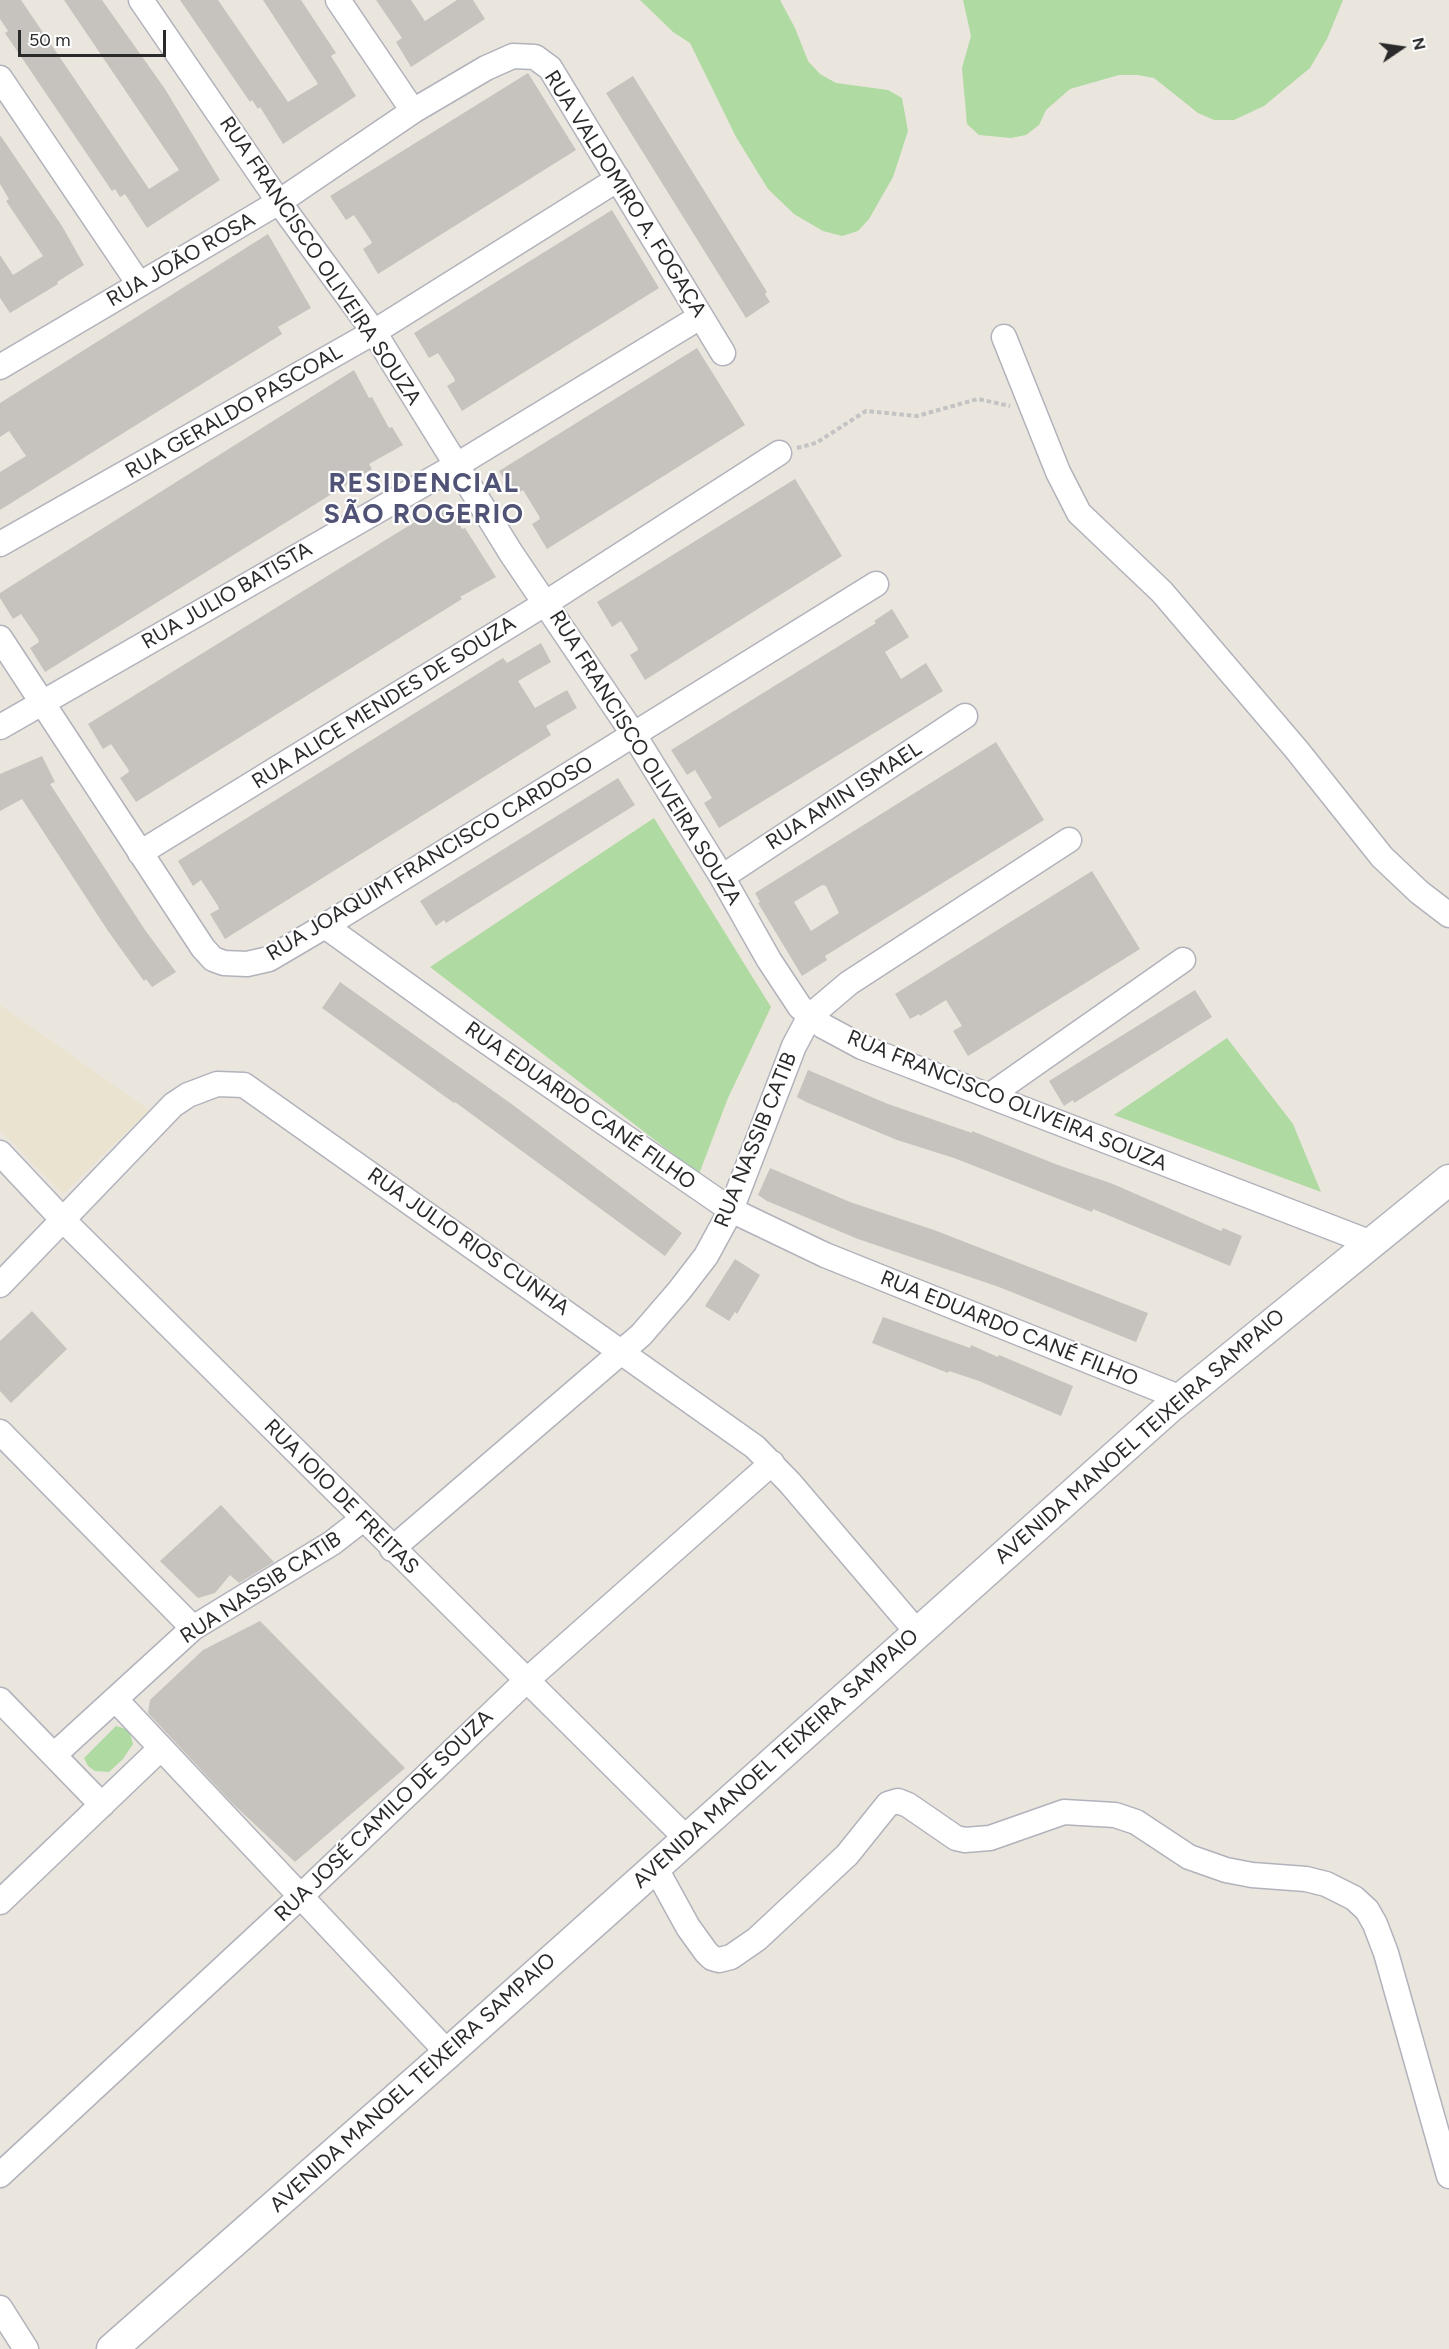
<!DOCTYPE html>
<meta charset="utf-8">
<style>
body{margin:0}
#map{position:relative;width:1449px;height:2349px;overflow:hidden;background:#eae6de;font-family:Figtree,sans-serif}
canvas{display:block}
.north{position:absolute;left:1371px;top:18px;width:60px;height:60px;-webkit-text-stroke:4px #fff;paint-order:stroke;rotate:77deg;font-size:16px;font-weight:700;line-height:24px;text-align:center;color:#2a2a2a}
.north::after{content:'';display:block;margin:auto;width:21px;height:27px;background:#2a2a2a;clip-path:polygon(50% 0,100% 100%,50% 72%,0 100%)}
.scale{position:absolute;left:18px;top:30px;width:148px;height:27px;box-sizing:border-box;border:3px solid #2a2a2a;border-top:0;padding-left:8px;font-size:18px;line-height:21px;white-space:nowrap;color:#2a2a2a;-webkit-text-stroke:4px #fff;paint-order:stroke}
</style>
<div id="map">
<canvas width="1449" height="2349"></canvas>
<div class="north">N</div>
<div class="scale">50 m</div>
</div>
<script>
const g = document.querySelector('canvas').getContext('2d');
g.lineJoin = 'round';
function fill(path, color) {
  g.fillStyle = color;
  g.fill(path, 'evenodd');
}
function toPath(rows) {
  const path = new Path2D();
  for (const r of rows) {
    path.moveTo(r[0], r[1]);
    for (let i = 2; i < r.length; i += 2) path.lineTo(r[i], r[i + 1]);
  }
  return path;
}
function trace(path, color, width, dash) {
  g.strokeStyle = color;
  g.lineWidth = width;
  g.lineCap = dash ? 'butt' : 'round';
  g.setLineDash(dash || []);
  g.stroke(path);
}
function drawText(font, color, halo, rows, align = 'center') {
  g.font = font + ' Figtree,sans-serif';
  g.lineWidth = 4.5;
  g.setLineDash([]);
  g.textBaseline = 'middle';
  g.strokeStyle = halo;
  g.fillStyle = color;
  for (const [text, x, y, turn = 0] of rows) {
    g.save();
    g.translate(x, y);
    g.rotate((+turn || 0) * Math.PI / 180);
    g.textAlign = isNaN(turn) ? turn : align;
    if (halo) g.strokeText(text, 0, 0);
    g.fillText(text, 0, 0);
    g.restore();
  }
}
fill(toPath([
 [0,1005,149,1110,63,1194,0,1130]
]), '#eae3cf');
fill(toPath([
 [640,0,780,0,795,28,808,61,820,74,836,83,888,90,902,98,908,131,893,177,869,219,858,231,842,236,823,231,794,214,768,189,736,137,690,43,673,32],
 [963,0,1343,0,1327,39,1310,68,1264,106,1234,120,1214,120,1198,113,1154,78,1138,75,1119,75,1070,89,1046,110,1039,125,1026,135,1011,138,979,135,967,124,962,68,971,36],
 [654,818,771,1007,728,1098,699,1174,430,967],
 [1227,1038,1293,1124,1321,1192,1114,1115],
 [116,1726,129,1730,133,1744,123,1759,109,1772,95,1771,88,1766,84,1758]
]), '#afdaa1');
fill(toPath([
 [0,0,21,0,149,189,179,170,64,0,102,0,165,89,220,180,147,228,125,194,120,197,115,189,112,191,5,33,8,31,0,19],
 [180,0,218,0,288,102,318,84,263,0,301,0,336,53,331,56,356,96,283,144,260,107,258,109,252,100,250,102],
 [376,0,411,0,425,21,457,0,473,0,485,19,411,67,396,42,402,38],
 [528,73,576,150,378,274,363,249,372,243,371,241,354,215,346,220,330,196],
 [633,76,767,292,765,294,770,302,746,318,606,93],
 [0,135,62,226,84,265,57,282,58,284,10,313,0,298,0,255,13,275,43,256,6,201,9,199,0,184],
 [612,210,659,288,462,411,447,386,455,381,454,378,438,353,429,358,414,333],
 [268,234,311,308,278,327,282,334,0,510,0,472,26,456,9,431,0,437,0,403],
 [697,348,745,425,547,549,532,524,540,519,539,516,523,490,514,495,499,471],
 [354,370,369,398,372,397,389,428,392,427,403,445,369,464,372,469,45,672,30,648,39,642,38,639,21,614,13,619,0,598,0,593],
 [795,479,842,556,645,680,630,655,638,650,637,647,621,621,612,627,597,602],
 [447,502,462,529,465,528,496,577,460,597,462,599,136,802,120,778,129,772,128,769,111,744,103,749,88,724],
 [892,609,909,637,885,652,901,679,926,663,943,691,719,828,704,803,712,798,695,770,687,775,671,750,876,623,874,621],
 [541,643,551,662,518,681,535,708,567,690,577,708,546,726,551,735,225,939,210,914,219,909,218,906,201,880,193,886,178,861,503,658,507,663],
 [996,742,1044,820,825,956,827,960,802,976,758,903,760,902,755,893],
 [822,885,826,886,839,913,811,931,794,902],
 [42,756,55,782,50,784,145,930,176,972,152,987,146,979,144,981,108,931,22,799,0,811,0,774],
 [618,778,635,805,446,923,444,920,436,926,420,901],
 [1092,871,1140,949,968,1056,953,1031,962,1026,946,1000,920,1016,919,1014,910,1019,895,994],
 [340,982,513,1105,682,1233,665,1256,455,1102,454,1103,322,1008],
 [1195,990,1212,1017,1074,1103,1073,1100,1064,1106,1049,1081],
 [808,1070,888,1104,972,1133,972,1131,1058,1165,1113,1184,1221,1231,1223,1228,1242,1236,1230,1266,1093,1209,1092,1212,954,1158,897,1140,806,1102,797,1097],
 [770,1168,850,1202,934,1230,1148,1313,1136,1342,999,1287,858,1239,767,1201,758,1195],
 [735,1259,760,1275,737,1314,735,1312,729,1321,705,1306],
 [32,1311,67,1349,11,1403,0,1391,0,1341],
 [883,1317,970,1348,971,1345,998,1357,999,1355,1073,1386,1061,1416,979,1381,949,1371,948,1373,872,1343],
 [221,1505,274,1562,239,1583,230,1575,215,1593,198,1598,160,1561],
 [260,1621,405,1768,295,1862,232,1803,148,1713,150,1700,203,1650]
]), '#c6c2bd');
const minor = toPath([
 [141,0,279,202,374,332,511,553,634,735,722,877,769,960,800,1007,823,1026,862,1047,1369,1242],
 [338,0,413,111],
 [0,78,139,284],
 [1004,337,1058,472,1079,513,1162,592,1296,749,1382,857,1419,892,1449,915],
 [0,367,279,202,413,111,486,68,513,56,535,57,550,68,723,353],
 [0,544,374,332,618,179],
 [0,638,203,948,213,959,224,963,247,964,269,959,325,926,876,584],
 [0,727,457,465,700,317],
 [140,853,546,603,779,453],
 [722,877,965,716],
 [325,926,464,1026,731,1210,825,1255,1181,1398],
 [989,1096,1183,960],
 [0,1153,64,1221,686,1838],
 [0,1285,173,1105,188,1095,217,1084,244,1085,755,1447,790,1483,917,1632],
 [0,1432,193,1628],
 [392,1549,641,1335,679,1291,706,1256,731,1210,794,1046,810,1016,849,983,1069,840],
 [0,1700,102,1805],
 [116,1700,448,2053],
 [54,1755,193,1628,332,1543,363,1519],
 [655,1867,688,1927,706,1952,712,1958,719,1960,731,1957,757,1939,847,1855,888,1804,898,1801,908,1805,956,1838,965,1840,990,1838,1064,1812,1115,1815,1136,1822,1189,1857,1226,1870,1252,1875,1306,1879,1326,1884,1354,1898,1367,1910,1375,1924,1386,1953,1449,2176],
 [0,1902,161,1748],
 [0,2175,301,1896,526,1681,772,1463],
 [0,2308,26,2349]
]);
const tertiary = toPath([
 [112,2349,448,2053,1169,1408,1449,1180]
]);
trace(minor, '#b1b2bc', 27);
trace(tertiary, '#b1b2bc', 33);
trace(toPath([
 [797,448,816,443,866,411,917,416,978,399,1010,406]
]), '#c3c3c3', 4, [4.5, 3]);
trace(minor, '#fff', 24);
trace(tertiary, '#fff', 30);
drawText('21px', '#2a2a2a', '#fff', [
 ["RUA VALDOMIRO A. FOGAÇA",625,194,58],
 ["RUA JOÃO ROSA",181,260,-30],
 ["RUA FRANCISCO OLIVEIRA SOUZA",320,261,56],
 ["RUA GERALDO PASCOAL",234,412,-30],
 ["RUA JULIO BATISTA",227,596,-30],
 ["RUA ALICE MENDES DE SOUZA",384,703,-32],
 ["RUA FRANCISCO OLIVEIRA SOUZA",645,758,58],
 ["RUA AMIN ISMAEL",844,796,-33],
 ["RUA JOAQUIM FRANCISCO CARDOSO",430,859,-31],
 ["RUA FRANCISCO OLIVEIRA SOUZA",1007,1101,22],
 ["RUA EDUARDO CANÉ FILHO",580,1106,35],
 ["RUA NASSIB CATIB",756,1140,-68],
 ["RUA JULIO RIOS CUNHA",468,1242,35],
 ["RUA EDUARDO CANÉ FILHO",1009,1329,22],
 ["AVENIDA MANOEL TEIXEIRA SAMPAIO",1140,1437,-41],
 ["RUA IOIO DE FREITAS",341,1497,45],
 ["RUA NASSIB CATIB",261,1588,-33],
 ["AVENIDA MANOEL TEIXEIRA SAMPAIO",776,1759,-42],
 ["RUA JOSÉ CAMILO DE SOUZA",384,1816,-44],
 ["AVENIDA MANOEL TEIXEIRA SAMPAIO",413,2083,-42]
]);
g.letterSpacing = '1.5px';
drawText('bold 27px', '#505375', '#fff', [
 ["RESIDENCIAL",424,484],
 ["SÃO ROGERIO",424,515]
]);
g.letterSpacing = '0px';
</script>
